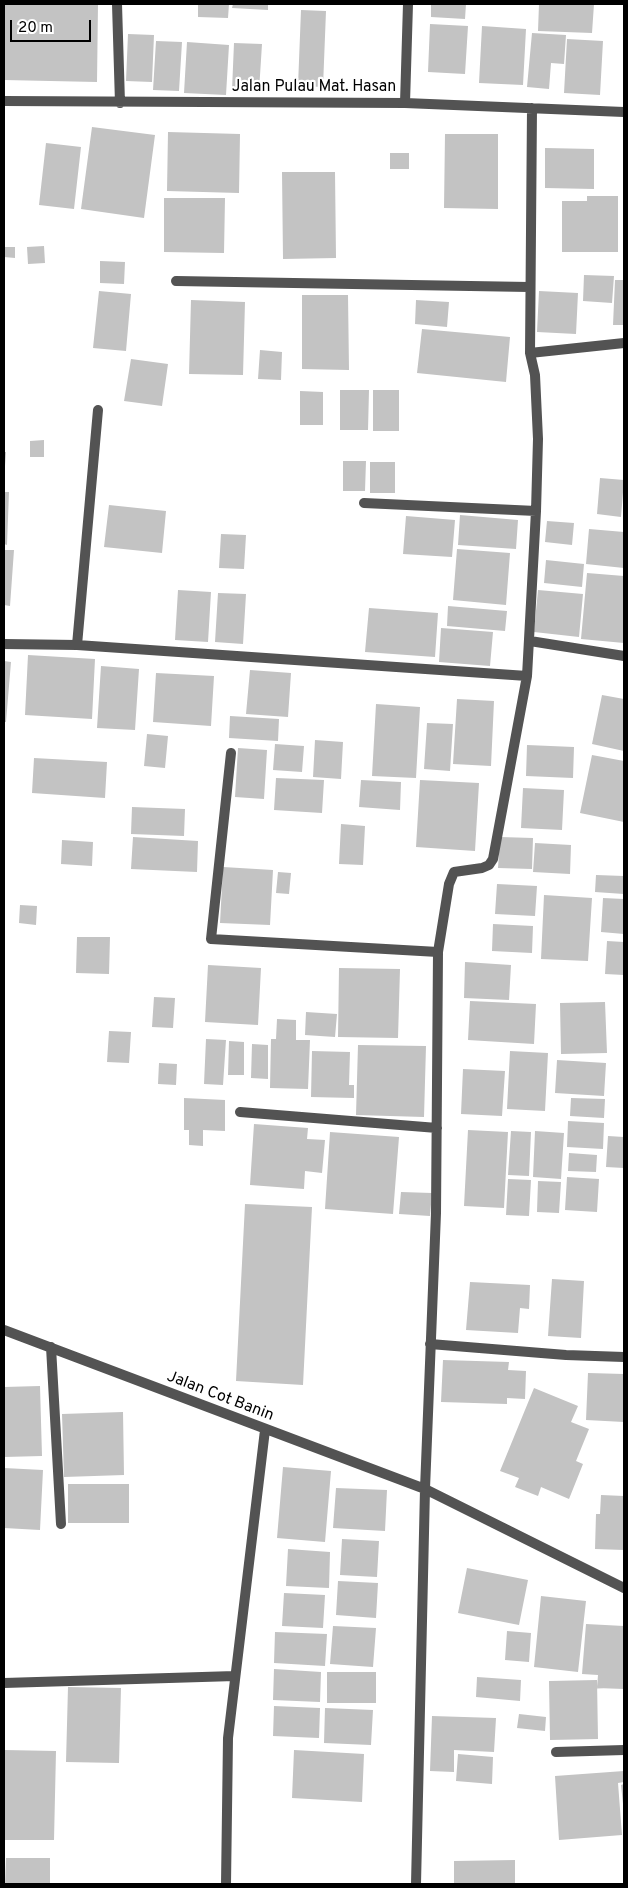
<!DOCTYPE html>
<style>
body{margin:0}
#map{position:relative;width:628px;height:1888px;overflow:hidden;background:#fff;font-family:Overpass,sans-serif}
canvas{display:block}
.frame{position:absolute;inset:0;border:5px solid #000;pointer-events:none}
.scale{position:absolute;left:10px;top:20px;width:81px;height:22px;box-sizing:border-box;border:2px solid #000;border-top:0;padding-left:6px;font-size:15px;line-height:18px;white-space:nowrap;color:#000;-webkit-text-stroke:4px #fff;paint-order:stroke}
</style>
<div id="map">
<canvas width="628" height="1888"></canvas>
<div class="frame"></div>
<div class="scale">20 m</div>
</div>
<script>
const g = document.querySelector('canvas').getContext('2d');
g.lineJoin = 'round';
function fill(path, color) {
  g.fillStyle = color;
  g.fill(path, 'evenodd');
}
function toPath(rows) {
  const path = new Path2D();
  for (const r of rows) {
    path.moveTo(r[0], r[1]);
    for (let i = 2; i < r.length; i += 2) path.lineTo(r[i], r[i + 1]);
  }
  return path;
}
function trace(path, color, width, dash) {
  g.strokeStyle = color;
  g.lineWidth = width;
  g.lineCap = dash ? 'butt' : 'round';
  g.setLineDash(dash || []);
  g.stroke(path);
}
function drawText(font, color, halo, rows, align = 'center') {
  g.font = font + ' Overpass,sans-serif';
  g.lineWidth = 4.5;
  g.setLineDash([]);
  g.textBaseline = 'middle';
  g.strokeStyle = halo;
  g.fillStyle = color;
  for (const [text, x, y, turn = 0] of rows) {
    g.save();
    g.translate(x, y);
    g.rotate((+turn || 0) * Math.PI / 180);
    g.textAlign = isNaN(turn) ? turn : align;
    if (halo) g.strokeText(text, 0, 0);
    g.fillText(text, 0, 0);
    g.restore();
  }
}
fill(toPath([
 [4,4,98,4,97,82,4,80],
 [198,4,229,4,228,18,198,17],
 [233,4,268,4,268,10,232,8],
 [431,4,466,4,465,19,431,17],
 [539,4,594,4,592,33,538,31],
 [301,10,326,11,323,87,298,86],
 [430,24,468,26,465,74,428,72],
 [482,26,526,29,523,85,479,83],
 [532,33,566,35,564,64,551,63,549,89,527,87],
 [128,34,154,35,152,82,126,81],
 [567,39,603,41,600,95,564,93],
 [156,41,182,42,179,91,153,90],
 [187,42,229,45,226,95,184,93],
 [234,43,262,44,259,91,232,90],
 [92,127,155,135,144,218,81,209],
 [168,132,240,134,239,193,167,191],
 [445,134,498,134,498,209,444,208],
 [46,143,81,147,74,209,39,205],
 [545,148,594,149,594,189,545,188],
 [390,153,409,153,409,169,390,169],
 [282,172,335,172,336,258,283,259],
 [587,196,618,196,618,252,562,252,562,201,587,201],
 [164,198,225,198,224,253,164,252],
 [44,246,45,263,28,264,27,247],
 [4,247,15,247,15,258,4,257],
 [100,261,125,262,124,284,100,283],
 [584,275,614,276,612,303,583,301],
 [615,280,624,280,624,325,613,325],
 [99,291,131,294,126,351,93,348],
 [539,291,578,293,576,334,537,332],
 [302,295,348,295,349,370,302,369],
 [191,300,245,302,243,375,189,374],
 [416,300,449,302,447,327,415,324],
 [422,329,510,337,506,382,417,373],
 [260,350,282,352,281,380,258,379],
 [131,359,168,364,162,406,124,401],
 [340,390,369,390,368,430,340,430],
 [373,390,399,390,399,431,373,431],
 [300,391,323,392,323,425,300,425],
 [44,440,44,457,30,457,30,441],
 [4,452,6,452,5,466,4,466],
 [343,461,366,461,365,491,343,491],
 [370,462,395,462,395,493,370,493],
 [600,478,624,480,621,517,597,514],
 [4,492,9,492,7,545,4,544],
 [109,505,166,511,162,553,104,547],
 [460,515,518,520,516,549,458,545],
 [406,516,455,520,452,557,403,554],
 [547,521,574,523,572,545,545,542],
 [589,529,624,532,624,568,586,564],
 [221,534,246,535,244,569,219,568],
 [457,549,510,553,506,605,453,600],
 [4,550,14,550,10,606,4,605],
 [546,560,584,564,582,587,544,583],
 [587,573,624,576,624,643,581,639],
 [178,590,211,592,208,642,175,640],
 [538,590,583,594,579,637,534,632],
 [218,593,246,594,243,644,215,642],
 [448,606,507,611,505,631,447,626],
 [369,608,438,613,435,657,365,652],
 [441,628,493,632,490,666,439,662],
 [28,655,95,659,92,719,25,715],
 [4,661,11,662,6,722,4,722],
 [101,666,139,669,135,730,97,728],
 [250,670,291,673,288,717,246,714],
 [156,673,214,676,211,726,153,722],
 [602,695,624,699,624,751,592,744],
 [457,699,494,701,491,766,453,764],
 [376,704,420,707,416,778,372,776],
 [230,716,279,719,278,741,229,738],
 [427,723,453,724,450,771,424,769],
 [147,734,168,736,165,768,144,766],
 [315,740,343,742,341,779,313,777],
 [275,744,304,746,302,772,273,770],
 [527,745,574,747,573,778,526,776],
 [238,748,267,750,264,799,235,797],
 [592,755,624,761,624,822,580,813],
 [34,758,107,762,105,798,32,793],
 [276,778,324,780,322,813,274,810],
 [361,780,401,782,400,810,359,807],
 [420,780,479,783,475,851,416,847],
 [523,788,564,790,562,830,521,828],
 [132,807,185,809,184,836,131,834],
 [341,824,365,826,363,865,339,864],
 [133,837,198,841,197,872,131,869],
 [500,837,533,838,532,869,498,868],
 [62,840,93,842,92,866,61,864],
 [535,843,571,845,570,874,533,872],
 [223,867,273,870,270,925,220,923],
 [278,872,291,873,289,894,276,893],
 [596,875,624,876,624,894,595,892],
 [497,884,537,886,535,916,495,914],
 [544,895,592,898,588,961,541,959],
 [603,898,624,899,624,934,601,932],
 [20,905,37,906,36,925,19,923],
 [493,924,533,926,532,953,492,951],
 [77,937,110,937,109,974,76,973],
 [607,941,624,942,624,975,605,974],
 [465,962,511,965,509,1000,464,998],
 [208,965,261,968,258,1025,205,1022],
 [339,968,400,969,398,1038,338,1037],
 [154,997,175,998,173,1028,152,1027],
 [470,1001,536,1004,534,1044,468,1040],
 [605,1002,607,1053,561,1054,560,1003],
 [306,1012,337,1014,335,1037,305,1035],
 [277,1019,296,1020,296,1040,310,1040,308,1089,270,1088,271,1039,276,1039],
 [109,1031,131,1032,129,1063,107,1062],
 [206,1039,226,1040,223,1085,204,1084],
 [229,1041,244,1042,244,1075,228,1075],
 [252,1044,268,1045,268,1079,251,1078],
 [358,1045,426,1046,424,1117,356,1115],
 [312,1051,350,1052,349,1085,354,1085,354,1098,311,1097],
 [510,1051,548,1053,545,1111,507,1109],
 [557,1060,606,1063,604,1096,555,1093],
 [159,1063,177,1064,176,1085,158,1084],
 [463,1069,505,1071,502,1116,461,1114],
 [184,1098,225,1100,225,1131,203,1130,203,1146,189,1145,189,1130,184,1130],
 [571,1098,605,1099,604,1118,570,1116],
 [568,1121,604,1123,603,1149,567,1147],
 [254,1124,308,1128,307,1139,325,1140,322,1173,305,1171,304,1189,250,1185],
 [468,1130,508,1132,504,1208,464,1206],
 [511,1131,531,1132,529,1176,508,1175],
 [535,1131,564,1133,561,1179,533,1177],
 [330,1132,399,1137,393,1214,325,1209],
 [608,1136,624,1137,624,1168,606,1167],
 [569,1153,597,1155,596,1172,568,1171],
 [567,1177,599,1179,597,1212,565,1210],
 [508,1179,531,1180,529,1216,506,1215],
 [538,1181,561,1182,559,1213,537,1212],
 [401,1192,432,1193,430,1216,399,1214],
 [245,1204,312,1207,303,1385,236,1381],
 [552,1279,584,1281,581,1338,548,1336],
 [470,1282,530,1285,529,1309,520,1308,518,1333,466,1330],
 [443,1360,509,1362,508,1370,526,1371,525,1399,507,1398,507,1404,441,1402],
 [588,1373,624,1374,624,1422,586,1420],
 [40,1386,42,1456,4,1457,4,1387],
 [534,1388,578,1406,571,1422,589,1429,576,1461,583,1464,569,1499,541,1487,538,1496,515,1487,519,1478,500,1471],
 [123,1412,124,1475,64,1477,62,1414],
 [283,1467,331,1471,325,1542,277,1538],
 [4,1468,43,1470,40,1530,4,1528],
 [68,1484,129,1484,129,1523,68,1523],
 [336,1488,387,1490,385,1531,333,1528],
 [601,1495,624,1496,624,1550,595,1549,596,1514,600,1514],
 [342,1539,379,1541,377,1577,340,1575],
 [288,1549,330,1552,329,1588,286,1586],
 [467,1568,528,1580,519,1625,458,1613],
 [338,1581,378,1583,376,1618,336,1615],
 [284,1593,325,1595,323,1628,282,1626],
 [541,1596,586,1601,578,1672,534,1667],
 [586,1624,624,1626,624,1689,597,1688,598,1675,582,1674],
 [333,1626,376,1628,373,1667,330,1664],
 [507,1631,531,1633,529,1662,505,1660],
 [275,1632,327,1634,325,1666,274,1663],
 [274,1669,321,1672,320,1702,273,1700],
 [327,1672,376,1672,376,1703,327,1703],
 [477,1677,521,1680,520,1701,476,1697],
 [597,1680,598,1739,550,1740,549,1681],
 [68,1687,121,1688,119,1763,66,1762],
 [274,1706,320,1708,319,1738,273,1736],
 [325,1708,373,1710,371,1745,324,1743],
 [519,1714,546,1717,545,1731,517,1728],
 [432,1716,496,1718,494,1752,454,1750,454,1772,430,1771],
 [4,1750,56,1751,54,1840,4,1840],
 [294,1750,364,1754,362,1802,292,1798],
 [458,1754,493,1757,492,1784,456,1781],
 [624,1771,624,1782,618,1783,622,1835,559,1840,555,1776],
 [624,1784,624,1804,623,1804,621,1785],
 [6,1858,50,1858,50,1884,5,1884],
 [515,1860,515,1884,454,1884,454,1861]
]), '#c3c3c3');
trace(toPath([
 [117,4,120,103],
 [4,101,405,103,624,112],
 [405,103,408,4],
 [176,281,529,287],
 [530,353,624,343],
 [98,410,77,645,527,676],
 [364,503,536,511],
 [530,641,624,656],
 [4,644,77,645],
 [231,753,211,939,438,952],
 [240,1112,437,1128],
 [4,1330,425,1489,624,1588],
 [430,1344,566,1355,624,1357],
 [51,1347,61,1524],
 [4,1683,235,1676],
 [556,1752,624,1750],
 [226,1884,228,1738,265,1430],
 [416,1884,425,1489,436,1213,438,952,449,884,454,872,482,868,489,865,493,859,527,676,536,511,538,439,535,375,530,353,532,108]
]), '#535353', 10);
drawText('16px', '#000', '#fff', [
 ["Jalan Pulau Mat. Hasan",314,88],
 ["Jalan Cot Banin",220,1397,21]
]);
</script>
